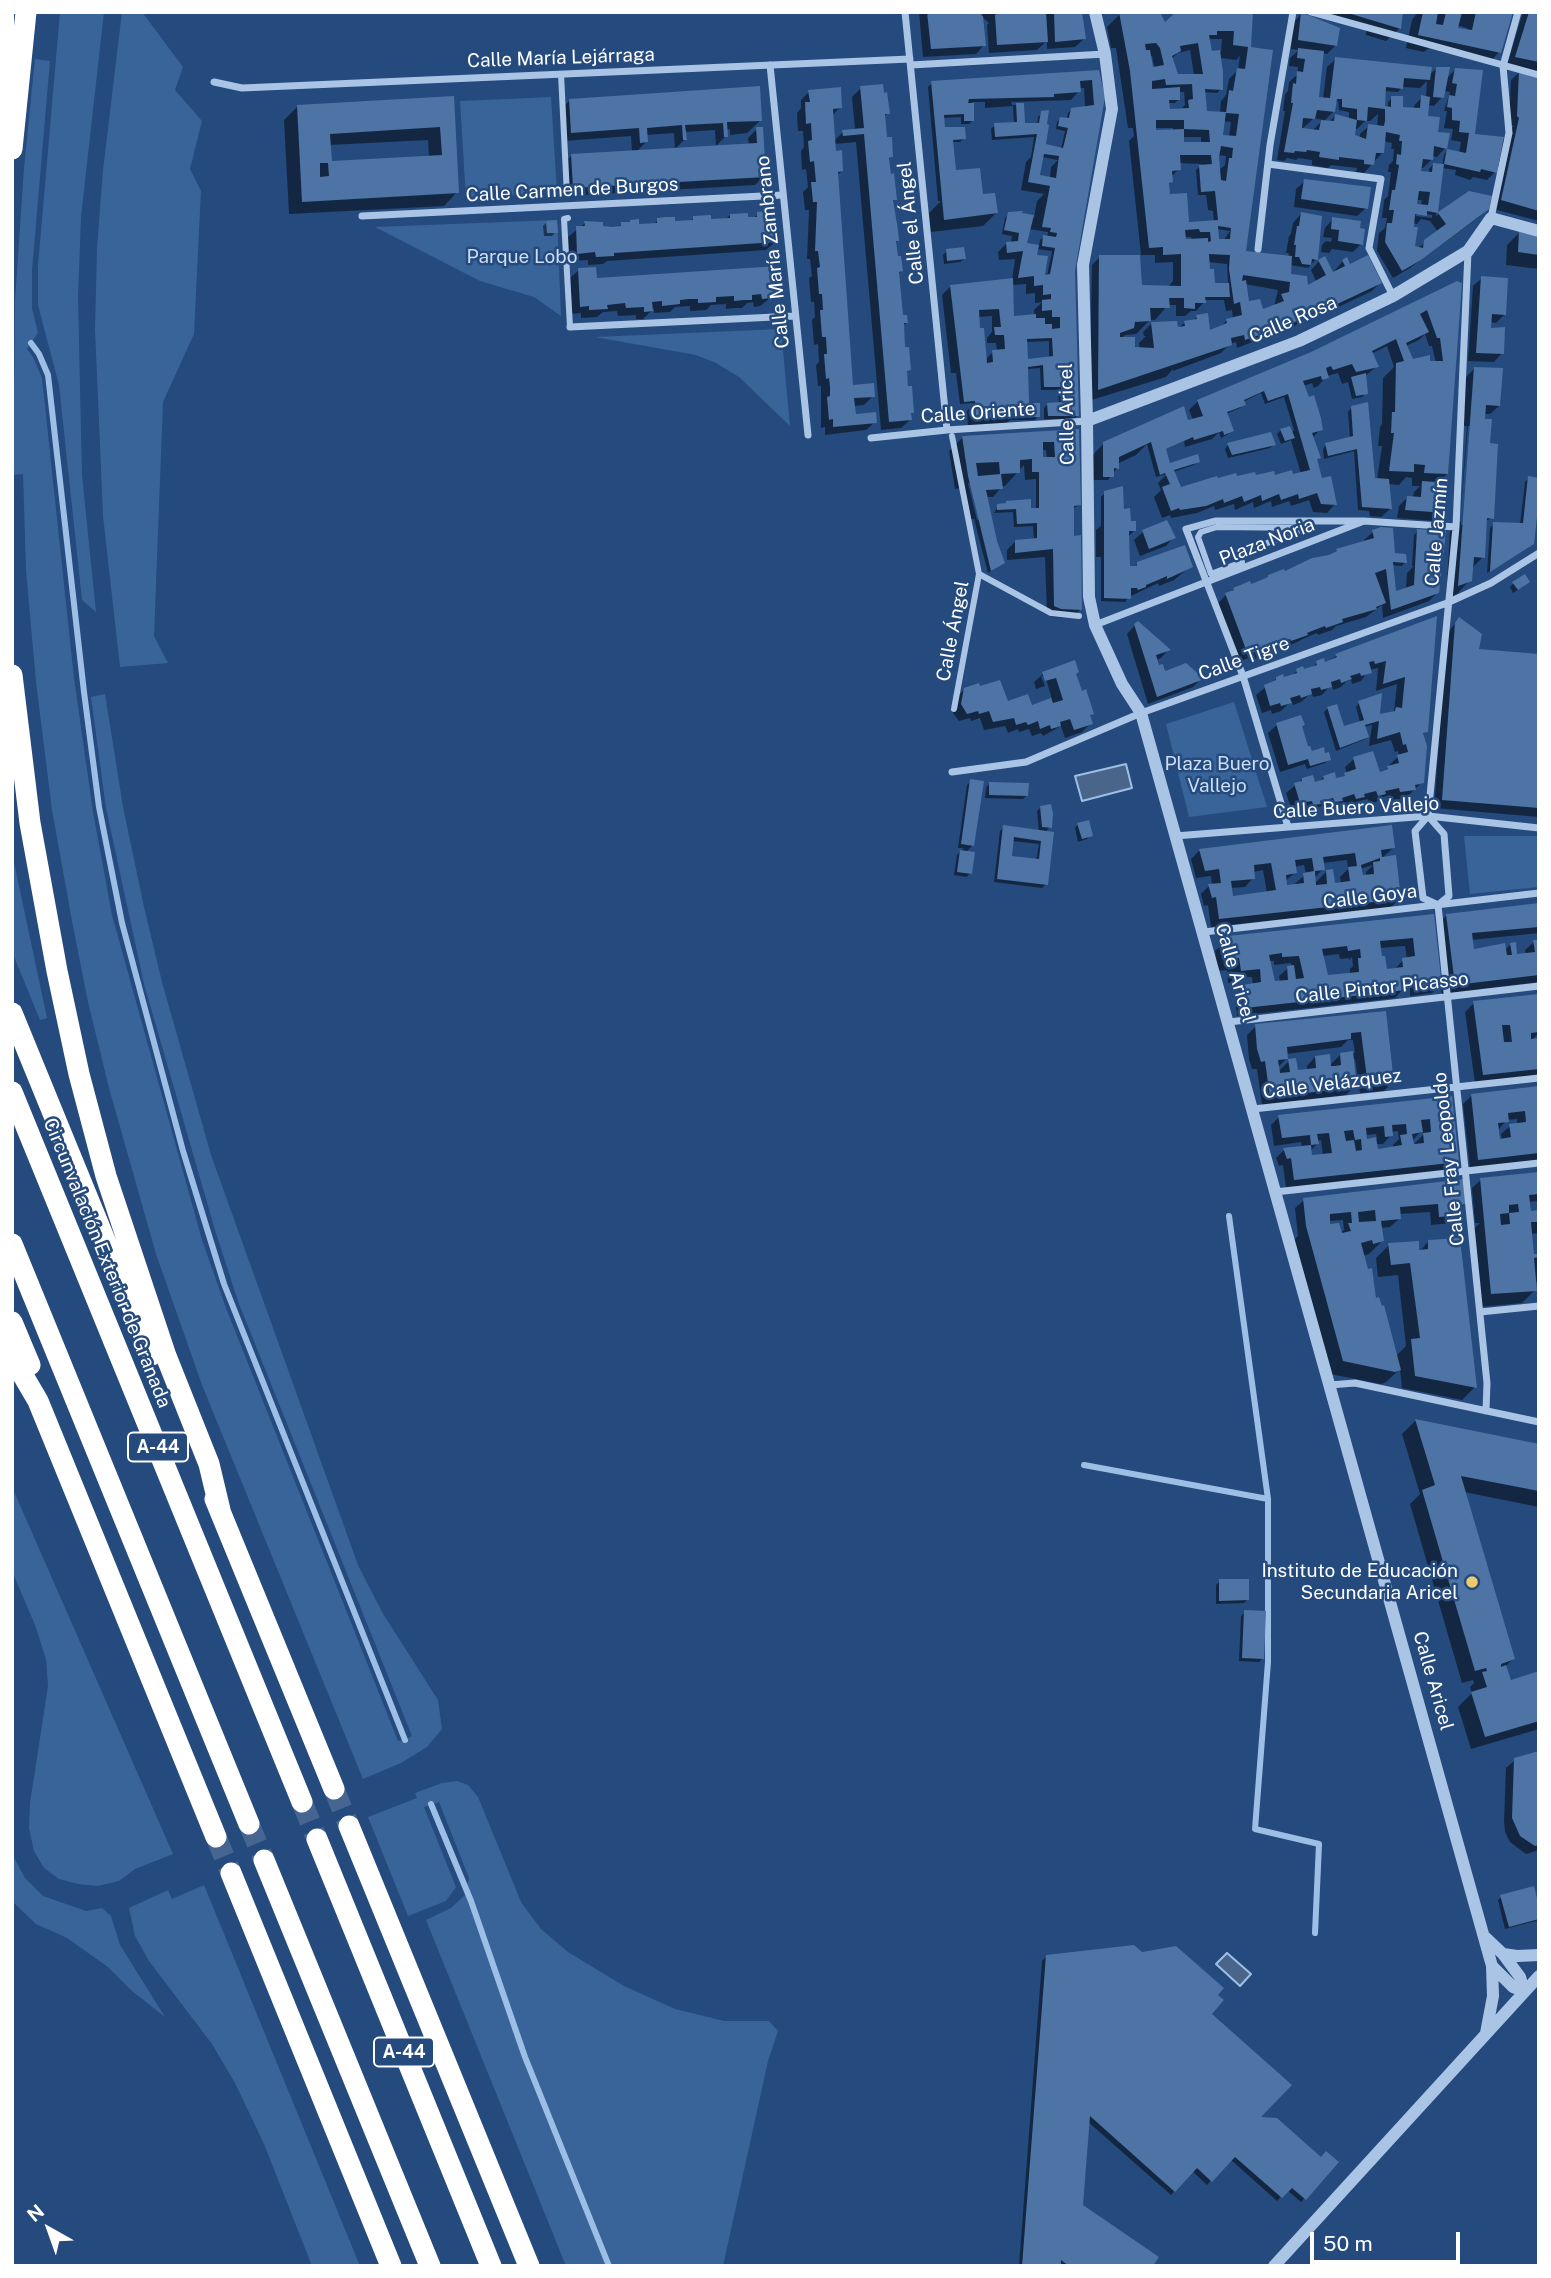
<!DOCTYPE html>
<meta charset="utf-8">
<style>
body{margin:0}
#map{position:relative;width:1551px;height:2278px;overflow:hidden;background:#254a7d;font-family:"Public Sans",sans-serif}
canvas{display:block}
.frame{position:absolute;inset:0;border:14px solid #fff;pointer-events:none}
.north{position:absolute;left:14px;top:2194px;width:70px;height:70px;-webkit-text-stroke:5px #254a7d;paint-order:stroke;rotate:320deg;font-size:19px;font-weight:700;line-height:28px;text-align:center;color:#fff}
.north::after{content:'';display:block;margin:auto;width:24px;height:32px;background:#fff;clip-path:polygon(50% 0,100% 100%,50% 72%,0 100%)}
.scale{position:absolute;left:1310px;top:2232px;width:150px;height:32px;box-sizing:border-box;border:4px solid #fff;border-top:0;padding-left:9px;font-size:21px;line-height:24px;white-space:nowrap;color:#fff;-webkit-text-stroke:5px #254a7d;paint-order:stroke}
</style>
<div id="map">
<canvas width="1551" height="2278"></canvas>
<div class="frame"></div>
<div class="north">N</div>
<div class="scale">50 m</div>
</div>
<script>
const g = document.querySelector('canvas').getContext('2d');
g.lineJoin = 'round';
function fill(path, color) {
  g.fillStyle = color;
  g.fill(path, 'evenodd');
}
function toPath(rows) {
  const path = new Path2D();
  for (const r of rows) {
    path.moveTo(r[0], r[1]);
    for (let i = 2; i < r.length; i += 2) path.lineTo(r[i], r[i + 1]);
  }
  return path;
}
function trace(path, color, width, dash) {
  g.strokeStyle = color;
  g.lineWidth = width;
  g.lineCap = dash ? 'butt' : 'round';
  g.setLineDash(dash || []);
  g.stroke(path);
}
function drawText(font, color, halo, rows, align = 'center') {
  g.font = font + ' "Public Sans",sans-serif';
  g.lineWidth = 5;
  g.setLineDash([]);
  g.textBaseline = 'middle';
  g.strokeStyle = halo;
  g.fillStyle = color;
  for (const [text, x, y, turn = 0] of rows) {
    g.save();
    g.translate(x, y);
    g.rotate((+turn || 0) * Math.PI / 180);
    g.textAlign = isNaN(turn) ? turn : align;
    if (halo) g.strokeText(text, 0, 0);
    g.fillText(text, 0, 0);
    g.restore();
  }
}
fill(toPath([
 [60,12,104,12,81,217,78,297,82,475,96,612,82,600,59,385,38,305,38,266],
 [122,12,142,12,183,67,175,90,202,121,190,169,201,191,194,334,163,402,154,636,168,663,120,667,103,516,95,329,97,248,103,170],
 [35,59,50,61,32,270,32,308,38,333,27,349,33,357,42,378,74,678,93,812,112,915,202,1240,226,1308,398,1741,405,1740,412,1736,239,1304,215,1230,144,984,106,808,91,697,105,694,123,807,144,907,162,982,211,1155,358,1565,382,1612,438,1700,442,1729,427,1747,401,1763,363,1779,202,1385,156,1254,109,1088,88,1002,72,921,52,810,36,682,26,570,23,474,13,475,15,301,24,168],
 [551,97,557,192,466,198,460,101],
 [557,220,561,316,534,297,480,281,375,227],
 [781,329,790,426,739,377,716,363,696,355,595,337],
 [1234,702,1267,807,1189,817,1166,724],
 [1464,836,1539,836,1539,887,1470,894],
 [12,853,47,1018,40,1020,12,952],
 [12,1487,173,1854,135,1869,119,1881,98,1886,78,1884,59,1879,44,1868,34,1851,29,1828,30,1803,48,1686,46,1659,35,1625,12,1571],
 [457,1781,468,1785,478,1797,521,1902,541,1929,568,1952,624,1986,675,2009,724,2021,769,2021,778,2031,768,2061,723,2266,566,2266,426,1920,451,1908,465,1895,469,1878,439,1802,424,1807,456,1887,446,1901,408,1916,368,1817,417,1798,415,1793,442,1783],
 [12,1854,25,1878,43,1896,86,1911,102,1908,111,1916,120,1945,165,2017,132,1991,108,1967,67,1938,36,1924,12,1901],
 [204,1885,360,2266,312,2266,264,2144,235,2083,212,2044,149,1961,135,1936,129,1908,168,1890,172,1899]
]), '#39649a');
const water = toPath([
 [1126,764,1132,788,1082,801,1075,776,1126,764],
 [1227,1953,1251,1974,1240,1986,1216,1964,1227,1953]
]);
fill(water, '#496589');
trace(water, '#9ebfe5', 2);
fill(toPath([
 [919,12,1080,12,1084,39,1075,47,1047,49,1047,41,1037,50,989,53,987,25,989,23,981,16,984,45,976,54,923,57],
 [1251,12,1244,252,1288,257,1289,253,1286,253,1289,236,1291,234,1293,223,1301,214,1316,259,1308,268,1290,265,1289,276,1308,287,1316,281,1311,270,1319,261,1332,274,1336,272,1335,270,1343,261,1380,283,1372,291,1309,321,1307,317,1289,330,1288,328,1237,348,1236,342,1230,344,1221,353,1173,371,1173,369,1166,377,1085,402,1090,364,1092,265,1100,257,1141,286,1168,287,1173,281,1173,262,1155,263,1155,255,1141,255,1129,141,1134,136,1133,128,1128,128,1116,48,1111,48,1107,27,1120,14,1164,24],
 [1211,39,1222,39,1221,52,1210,53,1208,41],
 [1190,50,1194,75,1177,76,1171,59,1178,53],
 [1149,56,1152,56,1155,69,1151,69],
 [1240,56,1238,70,1229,79,1226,95,1221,101,1220,114,1205,113,1203,92,1217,93,1221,89,1220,58,1236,60],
 [1178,92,1184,92,1185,105,1180,110,1169,110,1168,103,1175,103,1179,99],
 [1223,121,1231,122,1229,137,1221,136],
 [1156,128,1173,128,1173,131,1152,132],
 [1182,137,1201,137,1201,144,1182,144],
 [1217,155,1226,156,1225,165,1218,171],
 [1178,163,1202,164,1196,170,1198,195,1206,195,1208,210,1213,211,1214,222,1188,224,1168,196,1167,186,1171,182,1171,177,1179,169],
 [1217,229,1230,231,1223,241,1218,241],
 [1184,237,1191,237,1192,241,1184,241],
 [1208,262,1227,264,1228,285,1214,283],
 [1245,284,1278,290,1274,307,1262,311,1247,303],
 [1204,300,1224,300,1226,311,1232,310,1233,319,1227,320,1220,328,1208,332,1197,317,1192,322,1185,322,1179,328,1152,323,1143,332,1144,336,1146,336,1139,343,1140,349,1121,339,1125,335,1136,334,1150,320,1155,320,1168,305,1176,305,1176,316,1185,316,1191,311,1196,311,1204,302],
 [1309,12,1402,12,1400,28,1386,41,1366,35,1366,29],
 [1418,12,1510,12,1499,52,1491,61,1429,48,1424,52,1406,48,1412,20],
 [1456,25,1467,28,1466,31,1455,29],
 [1523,12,1539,12,1539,73,1507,65],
 [1301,14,1336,45,1327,54,1322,53,1317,98,1323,99,1327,67,1336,59,1429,75,1436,69,1446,79,1456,69,1473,136,1505,139,1507,133,1514,126,1509,125,1511,80,1520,72,1539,77,1539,221,1493,209,1499,168,1487,180,1473,177,1470,180,1455,175,1456,170,1442,168,1436,216,1470,193,1488,208,1479,217,1410,268,1393,278,1377,251,1379,233,1385,228,1387,218,1382,218,1384,200,1388,196,1391,172,1388,172,1389,165,1393,161,1394,149,1391,149,1392,143,1383,141,1382,153,1364,173,1356,172,1357,168,1331,165,1328,168,1312,165,1312,160,1298,158,1296,160,1287,158,1284,161,1277,160,1285,111,1283,111,1285,94,1288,91,1289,82,1297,75,1298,67,1289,66,1290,58,1299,50,1291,49,1293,23],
 [1427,81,1426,98,1422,97,1414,106,1413,110,1402,109,1392,98,1388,102,1388,108,1384,107,1384,91,1398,92,1402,87,1420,88],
 [1444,91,1450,92,1444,111,1447,111,1444,128,1453,129,1451,140,1461,142,1459,153,1447,151,1444,155,1442,166,1433,165,1429,169,1429,174,1420,172,1420,168,1423,168,1431,160,1432,156,1437,157,1445,148,1426,117,1427,105,1434,106,1442,97],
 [1338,100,1339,110,1349,112,1349,119,1335,116,1329,122,1323,122,1334,111,1335,104],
 [1378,114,1377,127,1369,126,1360,134,1360,139,1353,137,1354,128,1357,129,1365,121,1370,121],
 [1314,118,1323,120,1312,131,1302,129],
 [1416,200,1422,200,1421,206,1415,205],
 [1418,213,1432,215,1432,218,1415,216],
 [1421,219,1430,221,1438,232,1417,249,1413,248,1412,223,1417,224],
 [1097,72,1103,97,1073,271,1078,415,1074,419,1044,419,1044,408,1047,405,1059,404,1058,390,1041,390,1040,368,1026,369,1027,405,1038,416,1035,420,1010,420,1005,425,968,426,967,411,974,403,960,404,956,373,951,373,942,295,950,287,1012,280,1015,259,999,260,998,252,1006,244,1011,243,1012,236,1002,234,1005,218,1009,214,1034,217,1037,201,1044,194,1021,190,1026,162,1031,157,1034,137,992,140,991,129,995,125,1014,124,1013,106,985,108,985,102,972,102,973,120,969,124,961,124,961,117,942,118,943,129,964,138,960,142,952,142,954,172,981,193,996,213,983,226,931,232,929,213,941,201,938,201,928,87,932,83],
 [1079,88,1084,88,1085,107,1072,109,1068,113,1067,120,1061,119,1057,122,1056,129,1065,131,1061,149,1044,145,1042,113,1038,117,1037,125,1023,124,1022,105,1012,105,1011,102,1071,100,1079,91],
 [1042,157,1058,160,1051,167,1050,178,1038,176],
 [1029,229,1048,232,1047,237,1044,237,1040,240,1039,247,1025,244],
 [1037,249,1052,251,1047,276,1040,277,1035,256],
 [1026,284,1026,294,1035,293,1035,303,1042,302,1034,310,1034,316,1012,318,1011,285],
 [992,316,992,332,987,338,987,343,996,343,997,351,993,352,985,360,978,317],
 [1049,341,1049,358,1026,361,1025,342],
 [861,88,888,113,884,117,886,139,892,157,888,160,895,199,891,203,898,240,895,243,901,271,898,274,902,317,906,323,902,327,904,349,909,369,906,373,913,412,909,415,910,420,901,428,881,430,856,142,834,144,842,171,836,176,852,387,873,396,864,405,853,406,854,416,875,422,866,430,825,435,825,427,821,428,821,386,818,386,816,365,819,362,818,344,814,345,812,320,815,317,814,302,811,302,809,278,812,276,810,259,807,259,809,210,805,210,803,192,808,187,806,169,802,170,801,151,804,147,803,131,798,131,797,113,801,108,801,100,809,92,840,107,832,116,834,141,843,132,855,130,852,97],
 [452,98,457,192,444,206,289,214,284,120,297,107],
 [428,140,429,157,330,163,329,145],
 [570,100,761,120,747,133,730,135,730,129,725,130,726,136,716,146,715,130,684,132,685,139,675,149,674,133,646,135,646,142,636,152,749,145,748,138,757,129,764,176,755,185,565,196,563,164,571,156,632,152,631,136,563,141,561,109],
 [1305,181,1366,208,1357,216,1294,207,1296,189],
 [758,214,775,242,766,250,607,261,603,264,588,265,588,260,569,261,568,237,585,223,601,228,617,228,622,224,653,225,658,220,674,223,689,222,694,218,710,221,725,220,730,215,753,219],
 [1333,219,1361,244,1353,252,1332,249,1329,253,1321,252,1322,245,1326,241,1331,242,1332,238,1323,237,1325,228],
 [547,222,556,232,552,236,544,236,543,226],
 [1520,232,1539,238,1539,269,1506,265,1507,245],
 [947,251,964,259,960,262,944,264,943,255],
 [579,270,595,280,777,293,760,306,754,307,753,302,747,303,742,308,734,308,726,309,726,304,711,305,706,310,690,311,690,306,675,307,670,312,654,313,654,308,643,319,636,319,636,315,618,316,617,311,603,312,597,317,581,318,581,313,572,314,570,278],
 [1482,278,1505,314,1496,323,1490,322,1489,329,1502,353,1494,362,1468,361,1473,286],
 [1457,283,1447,474,1436,484,1444,513,1435,521,1397,518,1399,506,1407,498,1413,498,1414,492,1420,486,1412,486,1412,478,1406,477,1399,485,1388,484,1390,509,1381,517,1370,516,1369,511,1358,510,1354,451,1324,459,1323,449,1326,445,1350,439,1348,412,1351,408,1374,482,1377,480,1382,446,1378,446,1380,427,1382,424,1383,378,1394,367,1387,346,1371,354,1376,367,1365,376,1366,393,1362,397,1352,399,1348,382,1342,384,1338,373,1327,376,1318,386,1314,388,1312,383,1303,386,1321,429,1312,438,1319,457,1316,461,1320,480,1335,504,1327,513,1313,512,1309,500,1291,506,1289,501,1272,507,1271,501,1254,508,1253,502,1235,510,1234,504,1215,510,1214,506,1197,513,1171,518,1170,515,1162,518,1154,497,1161,490,1158,483,1167,474,1156,477,1147,444,1136,455,1117,464,1117,468,1108,480,1091,480,1091,457,1104,443,1193,420,1189,410,1198,401,1287,364],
 [1425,334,1429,346,1432,346,1436,363,1410,359,1406,346,1419,340],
 [1261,393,1265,404,1284,397,1294,430,1291,433,1289,428,1281,430,1277,434,1281,444,1291,440,1301,474,1292,476,1235,479,1180,489,1173,472,1194,465,1198,461,1169,466,1164,450,1184,441,1185,447,1212,439,1219,432,1221,438,1228,434,1232,431,1226,414,1240,408,1244,404,1243,402],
 [1475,368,1499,406,1490,414,1483,414,1488,444,1492,518,1485,521,1483,557,1471,569,1470,580,1457,594,1446,598,1450,531,1461,521,1461,525,1464,525,1471,426,1468,426,1460,519,1467,426,1462,426,1466,377],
 [1077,431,1079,505,1072,509,1073,535,1080,610,1072,618,1052,617,1047,614,1045,557,1007,560,1007,550,1015,542,1034,540,1033,526,1014,527,1013,512,994,513,998,506,1036,510,1036,479,1025,480,1024,465,1005,486,1001,486,1001,488,993,497,985,497,995,542,1003,563,988,573,974,519,968,519,960,488,955,489,949,451,962,438],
 [1041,450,1046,450,1047,459,1041,459],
 [968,483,971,483,980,519,977,520],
 [1274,444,1270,448,1228,458,1225,449,1228,445],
 [1529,478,1528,548,1487,573,1490,528,1494,524,1520,525,1525,482],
 [1105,493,1122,511,1135,530,1128,537,1128,567,1134,568,1138,564,1191,566,1174,580,1159,586,1158,583,1129,597,1125,602,1101,601,1101,557,1096,557,1096,530,1101,526,1101,497],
 [1166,522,1174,537,1166,546,1140,556,1134,540,1143,532],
 [1418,531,1438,592,1429,601,1383,618,1382,605,1366,617,1336,626,1332,630,1318,635,1317,633,1307,637,1283,649,1282,646,1268,651,1263,656,1249,661,1248,658,1239,662,1218,603,1226,595,1234,589,1250,586,1264,581,1269,576,1284,573,1333,555,1337,551,1365,542,1364,540,1373,532,1394,555,1405,562,1402,566,1391,565,1395,593,1406,589,1407,573,1414,566,1412,566,1414,535],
 [1513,584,1524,586,1513,593,1510,587],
 [1435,618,1426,731,1422,735,1422,782,1406,798,1392,800,1390,795,1380,798,1376,802,1369,803,1368,799,1359,801,1355,805,1347,806,1346,802,1337,804,1333,809,1326,810,1325,805,1315,808,1311,812,1304,813,1303,808,1292,811,1286,793,1303,779,1313,784,1318,782,1324,777,1335,780,1341,779,1347,774,1345,767,1354,759,1378,774,1390,767,1389,765,1399,756,1398,751,1395,752,1391,740,1369,746,1372,725,1364,727,1367,737,1363,740,1336,751,1324,712,1328,708,1342,728,1360,722,1356,707,1359,703,1377,719,1394,711,1397,684,1376,691,1378,668,1369,670,1361,681,1352,684,1351,680,1347,681,1341,687,1333,690,1332,686,1329,687,1322,695,1313,697,1312,694,1309,695,1301,702,1293,705,1292,702,1289,703,1281,711,1272,714,1271,710,1262,713,1256,695,1277,678,1283,680,1290,677,1297,671,1303,671,1311,669,1317,663,1324,664,1336,656],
 [1459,619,1477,650,1539,656,1539,817,1434,808,1447,633],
 [1135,625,1168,650,1161,658,1156,660,1164,674,1201,679,1193,687,1148,704,1127,634],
 [1043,674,1074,675,1092,713,1089,717,1091,723,1082,732,1065,738,1061,726,1043,736,1041,733,1032,736,1029,729,1019,732,1018,729,1008,733,1005,726,984,730,980,718,971,721,970,718,959,721,953,713,956,698,965,689,1007,703,1031,707,1052,699,1045,676,1041,676,1045,686,1036,689,1034,682],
 [1277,725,1300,727,1311,753,1329,759,1325,763,1307,769,1305,764,1280,772,1268,733],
 [971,781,973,845,966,852,970,873,967,877,954,875,957,855,964,848,958,848,967,785],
 [989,784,1027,795,1023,799,985,798,986,788],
 [1041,807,1050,827,1045,832,1046,884,1042,888,994,882,1000,831,1004,827,1039,832,1037,811],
 [1012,841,1039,844,1036,861,1010,858],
 [1078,824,1091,835,1087,839,1078,842,1075,828],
 [1390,827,1393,848,1381,859,1400,899,1391,907,1294,922,1294,918,1211,927,1208,905,1204,906,1201,894,1209,886,1212,886,1211,876,1196,878,1191,859,1199,851],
 [1347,860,1348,869,1340,877,1341,884,1333,885,1327,871,1314,884,1314,878,1323,869,1322,863],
 [1304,865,1306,874,1292,886,1285,887,1285,881,1295,873,1294,867],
 [1373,865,1366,872,1366,877,1361,877,1360,869],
 [1263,870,1267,893,1231,897,1230,888,1245,887,1253,878,1253,872],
 [1539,905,1539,933,1471,940,1472,951,1504,951,1511,944,1516,956,1526,955,1525,950,1534,942,1539,941,1539,982,1481,989,1476,994,1442,997,1441,985,1432,993,1410,996,1410,987,1404,988,1395,998,1237,1016,1235,995,1243,986,1253,985,1252,977,1247,977,1247,975,1240,982,1228,983,1227,970,1218,971,1215,951,1229,938,1433,916,1440,979,1445,974,1438,924,1447,915],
 [1405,946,1407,959,1403,960,1394,970,1386,971,1379,948],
 [1339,954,1340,959,1349,958,1349,960,1352,957,1353,966,1350,969,1350,975,1326,977,1322,956],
 [1268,961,1274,961,1274,965,1291,963,1292,967,1288,968,1279,976,1280,982,1273,983],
 [1539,996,1539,1033,1532,1040,1539,1039,1539,1076,1475,1083,1465,1012,1474,1003],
 [1384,1013,1392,1082,1384,1091,1360,1093,1355,1059,1352,1060,1355,1086,1346,1095,1262,1105,1257,1069,1252,1069,1249,1059,1247,1035,1256,1026],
 [1348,1040,1353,1040,1355,1053,1341,1054,1329,1066,1315,1057,1307,1066,1307,1071,1296,1072,1289,1061,1277,1073,1277,1068,1287,1058,1286,1054,1341,1047],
 [1539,1088,1539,1160,1470,1168,1463,1104,1472,1095],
 [1517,1119,1517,1125,1510,1126,1501,1134,1502,1140,1498,1141,1498,1130,1507,1120],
 [1450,1098,1457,1162,1449,1170,1286,1188,1283,1165,1279,1166,1276,1158,1284,1150,1302,1148,1301,1142,1274,1146,1271,1125,1279,1117],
 [1422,1130,1423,1135,1412,1146,1412,1141],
 [1398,1131,1399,1139,1393,1145,1393,1148,1376,1151,1375,1144,1383,1144,1391,1135,1391,1132],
 [1376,1134,1377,1139,1366,1140,1365,1135],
 [1321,1140,1323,1156,1311,1157,1310,1151,1317,1144,1317,1141],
 [1539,1173,1539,1233,1531,1234,1532,1256,1539,1255,1539,1282,1534,1282,1535,1290,1522,1303,1479,1307,1472,1230,1480,1223,1475,1223,1472,1188,1481,1180],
 [1537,1201,1539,1212,1529,1213,1528,1202],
 [1304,1200,1465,1204,1459,1209,1460,1215,1452,1223,1431,1225,1430,1212,1399,1214,1399,1219,1390,1227,1380,1228,1382,1241,1369,1254,1363,1256,1375,1300,1396,1356,1406,1346,1398,1275,1378,1277,1376,1258,1389,1245,1418,1253,1428,1242,1475,1387,1462,1400,1402,1388,1400,1369,1386,1382,1381,1384,1330,1374,1294,1240,1298,1236,1295,1208],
 [1343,1220,1344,1230,1340,1233,1329,1223,1329,1221],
 [1415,1421,1539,1445,1539,1507,1464,1492,1513,1659,1505,1667,1509,1682,1539,1672,1539,1729,1471,1749,1458,1707,1472,1693,1470,1687,1474,1683,1473,1680,1462,1683,1410,1504,1420,1494,1402,1434],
 [1220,1581,1247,1600,1244,1603,1216,1604,1216,1585],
 [1245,1612,1263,1658,1259,1662,1239,1661,1241,1616],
 [1539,1753,1539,1850,1526,1854,1510,1842,1505,1832,1504,1821,1506,1768,1515,1760],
 [1501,1897,1539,1919,1536,1921,1505,1929,1498,1900],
 [1141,1954,1215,1995,1209,2014,1257,2118,1320,2159,1337,2162,1301,2202,1287,2190,1277,2201,1230,2159,1207,2185,1192,2171,1171,2195,1087,2121,1081,2206,1151,2266,1019,2266,1042,1961,1046,1957]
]), '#0007');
trace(toPath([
 [31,343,39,354,48,375,84,692,99,807,122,923,183,1151,224,1284,405,1740],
 [1229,1216,1268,1499,1268,1662,1255,1829,1319,1844,1315,1933],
 [1084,1465,1268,1499],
 [431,1804,471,1901,525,2057,609,2266]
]), '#9ebfe5', 6);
fill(toPath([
 [927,12,984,12,981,15,983,16,986,46,931,49],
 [995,12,1046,12,1048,42,997,45,995,15,997,14],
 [1054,12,1082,12,1086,39,1055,42],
 [1119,12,1160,12,1165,22,1176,12,1253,12,1251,47,1273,50,1246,251,1292,256,1291,274,1307,276,1308,285,1326,275,1318,260,1312,259,1311,265,1302,264,1299,257,1295,257,1296,245,1294,245,1297,226,1299,226,1301,212,1322,216,1318,260,1325,256,1333,272,1345,266,1342,260,1347,257,1350,264,1368,255,1382,283,1318,313,1315,311,1291,324,1245,340,1244,335,1231,338,1232,345,1098,390,1099,255,1140,255,1142,285,1181,286,1181,254,1163,255,1163,247,1149,248,1130,71],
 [1217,31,1234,31,1233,45,1248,47,1245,69,1237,68,1233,91,1229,90,1226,113,1239,114,1236,136,1223,135,1226,112,1207,111,1205,89,1223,90,1223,72,1220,50,1212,51,1209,35,1217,35],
 [1156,43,1160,48,1164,65,1153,67,1150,50,1146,50,1145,44],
 [1198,43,1203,74,1178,74,1172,56,1181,51,1180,46],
 [1165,79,1166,85,1192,84,1193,99,1188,100,1189,108,1170,109,1169,100,1180,100,1180,87,1152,89,1152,81],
 [1156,120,1184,120,1184,129,1209,130,1210,142,1184,142,1184,129,1156,130],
 [1221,146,1233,148,1232,158,1229,158,1226,181,1221,180,1219,157],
 [1180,155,1211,155,1212,164,1199,165,1201,192,1215,191,1218,220,1189,222,1187,193,1170,194,1169,183,1173,182,1172,171,1181,170],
 [1218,226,1231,228,1230,239,1219,239],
 [1199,229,1200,232,1210,232,1211,241,1208,242,1208,238,1186,239,1185,230],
 [1209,254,1230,255,1229,269,1234,304,1240,302,1242,315,1226,319,1227,323,1210,330,1208,313,1196,315,1197,319,1184,321,1185,326,1178,327,1177,321,1151,322,1154,348,1135,347,1135,337,1120,337,1120,333,1134,328,1135,322,1151,321,1150,308,1170,308,1169,298,1184,298,1184,308,1195,309,1195,303,1206,303,1205,297,1230,297,1229,283,1215,283,1214,269,1210,269],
 [1243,275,1290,282,1289,292,1281,294,1284,301,1263,309,1260,299,1249,301,1246,280,1242,281],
 [1301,12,1340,28,1337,46,1298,40],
 [1348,12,1403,12,1401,29,1348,13],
 [1423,12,1438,12,1436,24,1443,25,1446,12,1462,12,1458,28,1472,30,1476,12,1513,12,1501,53,1418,35],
 [1529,12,1539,12,1539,62,1515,57],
 [1298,48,1324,51,1319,97,1330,98,1335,57,1432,67,1430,80,1404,78,1403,89,1386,87,1385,106,1391,107,1391,96,1403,96,1403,107,1420,108,1421,95,1430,97,1428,116,1440,117,1438,132,1450,133,1447,149,1466,153,1469,133,1459,132,1460,121,1452,120,1452,108,1447,107,1449,95,1455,96,1457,84,1452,83,1455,68,1483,70,1475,134,1504,137,1497,173,1481,169,1480,172,1444,164,1438,212,1469,191,1492,196,1489,209,1421,260,1402,271,1385,242,1387,223,1392,223,1394,210,1389,210,1392,190,1395,190,1397,178,1399,165,1396,164,1397,154,1401,155,1402,141,1399,141,1400,135,1386,132,1384,153,1376,153,1374,165,1364,164,1364,160,1339,157,1339,160,1319,157,1320,152,1307,150,1306,152,1295,151,1294,153,1284,152,1293,103,1291,103,1293,83,1296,84,1297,71,1303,72,1305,59,1297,58],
 [1337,99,1342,99,1342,107,1357,109,1357,120,1335,114,1334,121,1321,120,1319,130,1302,128,1303,118,1315,119,1317,110,1335,112],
 [1368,107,1385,109,1385,121,1384,126,1368,124,1366,139,1355,135,1357,120,1367,121],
 [1434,146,1447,149,1444,164,1433,163,1432,172,1421,171,1423,159,1433,160],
 [1419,191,1430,192,1428,205,1417,204],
 [1427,211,1438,213,1446,224,1424,240,1423,248,1415,246,1418,227,1414,227,1415,214,1427,216],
 [1436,67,1450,67,1444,98,1433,97],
 [1099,70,1105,97,1075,271,1079,416,1048,416,1047,403,1062,402,1061,387,1044,387,1043,365,1028,367,1029,403,1040,403,1040,417,976,418,975,401,964,402,950,285,1013,278,1014,316,1036,314,1036,318,1045,318,1045,324,1052,324,1052,329,1060,328,1060,317,1052,317,1052,310,1042,311,1042,300,1051,299,1051,294,1043,295,1043,285,1034,286,1034,276,1018,278,1023,251,1007,253,1006,242,1018,241,1019,233,1004,230,1008,212,1023,211,1022,213,1034,215,1027,243,1039,245,1037,255,1048,256,1045,275,1050,274,1055,248,1042,246,1043,235,1056,237,1057,233,1050,232,1051,228,1042,227,1050,186,1028,182,1037,134,995,137,994,123,1017,122,1016,103,1024,103,1025,123,1039,123,1041,111,1049,110,1047,124,1049,125,1046,144,1063,148,1068,128,1058,126,1060,117,1069,118,1071,108,1094,105,1092,80,1080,81,1081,92,1054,94,1054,97,969,99,968,103,974,103,974,121,964,121,964,114,944,115,945,127,965,127,966,139,953,140,956,170,980,168,983,194,995,193,998,213,944,220,931,81],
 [1044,154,1059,156,1056,178,1040,175],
 [999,309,1001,327,994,327,995,335,1004,335,1005,349,992,350,993,362,987,363,984,328,980,328,979,310],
 [1052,338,1053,356,1028,359,1027,339],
 [1519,70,1539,75,1539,211,1501,200,1519,118,1517,116],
 [883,84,884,93,887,92,890,114,885,114,887,137,892,137,893,157,889,158,890,167,891,174,894,173,897,200,893,200,898,230,899,241,896,241,898,256,901,256,903,271,899,272,903,315,907,315,908,323,904,323,905,347,909,347,911,370,907,371,908,386,912,386,914,413,911,413,912,420,889,422,864,134,843,136,842,130,864,128,860,86],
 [760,86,762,121,727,122,728,137,724,137,723,123,685,125,687,140,683,140,682,125,647,128,648,142,640,143,639,128,571,133,569,99],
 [841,87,842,108,833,109,836,151,842,150,843,171,838,172,853,385,874,383,875,397,854,398,856,414,876,412,877,423,833,427,833,419,829,420,827,397,830,396,830,387,829,378,826,379,824,354,827,354,826,337,822,337,820,310,823,310,822,294,819,294,817,268,820,267,818,251,815,251,817,202,813,202,811,182,816,182,814,161,810,162,808,141,812,140,811,123,806,124,805,102,810,102,808,90],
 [454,96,459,193,302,202,297,105],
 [440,127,442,155,332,161,330,134],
 [320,163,328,163,329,176,320,177],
 [756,127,763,127,766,177,573,188,571,154,757,143],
 [1304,179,1371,187,1368,209,1301,199],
 [766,211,766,216,775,215,776,242,614,253,614,256,596,257,595,252,577,254,576,226,585,226,584,221,603,222,603,226,612,227,621,226,621,222,630,222,630,220,639,219,639,224,657,223,657,218,666,217,675,217,675,221,693,220,693,216,711,215,711,219,730,218,730,214,748,213,748,217,757,217,757,212],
 [1332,217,1361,221,1360,228,1365,229,1363,245,1338,241,1339,230,1331,229],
 [557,220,558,233,547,233,546,221],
 [1519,230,1539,236,1539,255,1518,252],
 [964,247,966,259,947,261,946,249],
 [778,266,779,293,770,294,771,298,762,299,761,294,752,295,752,300,744,300,734,301,734,296,716,297,716,302,698,303,698,299,689,299,680,300,680,304,662,306,662,301,652,302,653,311,644,312,644,307,626,308,625,303,607,305,608,309,589,310,589,306,580,307,578,268,596,267,597,278],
 [1481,276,1508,278,1506,315,1492,314,1491,328,1505,327,1504,354,1476,353],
 [1457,281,1462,283,1448,474,1424,473,1425,465,1414,464,1414,472,1389,471,1394,433,1391,433,1392,412,1395,412,1396,363,1404,361,1396,339,1372,351,1379,367,1356,372,1352,364,1333,370,1331,366,1326,368,1329,378,1322,380,1321,376,1303,381,1309,397,1314,395,1321,418,1323,430,1312,433,1321,458,1317,459,1322,478,1331,476,1337,505,1321,504,1317,493,1299,499,1298,494,1281,500,1279,494,1262,501,1261,495,1244,502,1242,496,1224,503,1223,499,1206,506,1180,510,1179,508,1171,511,1162,487,1170,484,1165,473,1160,475,1151,442,1119,457,1119,469,1114,468,1114,477,1103,477,1103,442,1184,406,1188,420,1203,416,1197,400,1311,352],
 [1427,310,1437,338,1440,338,1443,361,1430,361,1430,355,1413,359,1406,343,1429,332,1420,314],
 [1264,391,1268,401,1288,394,1310,470,1293,474,1292,470,1275,475,1274,471,1256,475,1255,472,1237,476,1236,473,1218,478,1217,476,1181,487,1174,470,1200,462,1198,454,1170,463,1166,449,1193,437,1194,440,1223,431,1224,435,1234,431,1227,412,1246,405,1244,400],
 [1474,367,1503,368,1500,406,1486,405,1485,419,1492,419,1490,443,1498,444,1494,519,1487,518,1485,558,1474,557,1472,581,1458,586],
 [1366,373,1368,394,1356,396,1351,377],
 [1368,402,1375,478,1389,479,1392,509,1362,507,1357,449,1328,456,1325,443,1353,436,1351,406],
 [1290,426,1295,438,1285,441,1280,429],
 [1079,429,1081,505,1074,506,1074,536,1081,535,1082,610,1061,609,1054,606,1053,549,1015,553,1015,540,1037,538,1037,523,1017,524,1016,509,997,510,997,504,1006,503,1006,501,1031,499,1031,508,1039,508,1039,472,1032,472,1032,459,1020,460,1020,473,1000,474,999,462,976,463,978,476,1001,474,1003,489,986,490,997,541,1005,563,991,571,968,476,962,436],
 [1043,442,1054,442,1055,457,1043,457],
 [1271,432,1276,445,1232,455,1227,443],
 [1528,476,1539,478,1539,499,1534,544,1490,572,1493,522,1523,523],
 [1422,481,1448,483,1446,513,1405,510,1407,496,1421,497],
 [1123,486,1124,509,1130,508,1131,521,1136,521,1136,531,1129,531,1130,566,1137,566,1137,562,1185,545,1193,567,1167,579,1167,576,1158,580,1146,585,1146,587,1138,590,1137,588,1131,588,1131,599,1104,598,1104,491],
 [1167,520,1176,538,1149,549,1142,530],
 [1381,527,1393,528,1395,553,1406,554,1407,563,1393,562,1396,591,1414,585,1417,529,1446,531,1439,593,1391,610,1386,569,1375,573,1386,603,1376,607,1377,609,1342,619,1343,622,1326,628,1325,626,1317,629,1307,633,1308,635,1291,641,1290,639,1273,645,1274,647,1257,654,1256,651,1248,655,1225,593,1234,590,1233,588,1250,581,1251,584,1259,581,1268,577,1268,575,1284,569,1285,571,1312,558,1329,555,1337,551,1336,549,1374,538,1372,530],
 [1525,574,1530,582,1518,590,1512,582],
 [1437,616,1428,732,1423,733,1427,746,1424,783,1415,785,1416,790,1400,792,1399,788,1385,791,1386,794,1378,796,1376,791,1364,794,1365,797,1356,799,1354,794,1342,798,1343,801,1335,802,1333,798,1320,801,1321,804,1313,805,1312,801,1300,803,1294,783,1302,781,1302,778,1313,775,1315,782,1324,779,1323,776,1335,772,1336,778,1345,776,1344,773,1356,769,1353,757,1373,751,1380,772,1388,769,1387,766,1399,763,1397,755,1408,752,1406,744,1403,745,1400,732,1377,739,1379,721,1365,725,1369,737,1340,748,1327,707,1337,704,1344,726,1364,720,1358,701,1382,693,1380,714,1395,711,1396,707,1402,708,1405,677,1383,684,1386,661,1375,664,1374,661,1369,662,1372,673,1361,676,1360,673,1350,676,1352,679,1341,683,1340,679,1331,682,1332,687,1321,690,1320,687,1311,689,1312,694,1301,698,1300,695,1290,698,1292,703,1281,706,1280,703,1270,706,1264,685,1276,680,1276,677,1283,674,1284,677,1297,673,1296,669,1303,666,1304,669,1317,665,1316,661,1324,658,1325,662,1337,657,1335,654],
 [1459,617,1482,634,1479,649,1539,654,1539,808,1442,800,1455,623],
 [1138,621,1171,650,1156,655,1159,665,1163,664,1165,671,1186,663,1204,679,1157,697,1134,624],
 [1075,660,1079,672,1076,674,1079,682,1082,691,1086,689,1094,714,1090,715,1093,724,1090,725,1074,730,1070,719,1060,722,1061,726,1051,729,1050,725,1040,729,1038,721,1028,725,1026,722,1016,725,1014,718,993,722,989,711,979,714,978,711,967,714,961,704,964,688,979,683,980,686,1000,680,1008,701,1028,694,1032,705,1051,698,1053,703,1063,700,1056,678,1045,681,1042,672],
 [1301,715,1305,725,1302,726,1308,746,1310,746,1312,751,1324,747,1325,753,1329,752,1331,760,1310,766,1308,759,1288,765,1276,723],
 [970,779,984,781,974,846,961,844],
 [989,782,1029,783,1028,796,989,795],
 [1051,804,1053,813,1052,828,1042,827,1040,806],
 [1089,820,1093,836,1082,839,1077,823],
 [1003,825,1054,832,1048,885,997,879],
 [1014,837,1041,841,1039,859,1012,856],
 [1392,825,1395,848,1381,850,1382,857,1396,855,1401,899,1219,919,1216,897,1212,898,1208,884,1221,883,1219,869,1205,871,1199,849],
 [1355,853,1357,866,1348,867,1350,881,1335,883,1333,869,1326,870,1327,884,1316,885,1315,871,1325,870,1323,857],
 [1312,858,1314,871,1303,873,1304,883,1287,885,1286,875,1297,873,1295,860],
 [1380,858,1380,861,1373,862,1374,874,1363,875,1361,865],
 [1271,863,1276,890,1233,896,1231,881,1255,879,1254,865],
 [960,850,975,852,972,874,957,872],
 [1539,903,1539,927,1472,933,1474,949,1505,943,1507,955,1512,955,1510,943,1516,942,1517,954,1535,952,1533,940,1539,940,1539,975,1455,985,1446,914],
 [1434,914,1442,986,1418,988,1418,979,1404,981,1406,990,1245,1008,1242,985,1261,982,1260,969,1241,971,1239,958,1231,959,1228,936],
 [1413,938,1415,956,1402,958,1403,967,1387,969,1385,956,1382,956,1380,941],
 [1347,946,1348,951,1360,949,1361,958,1358,958,1359,972,1328,975,1322,949],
 [1282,953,1282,957,1299,956,1304,978,1296,979,1294,965,1287,966,1288,980,1275,981,1269,955],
 [1539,994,1539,1032,1531,1033,1531,1039,1539,1038,1539,1069,1483,1075,1473,1001],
 [1502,1025,1510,1025,1512,1042,1504,1042],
 [1386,1011,1394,1083,1368,1086,1361,1032,1351,1033,1351,1039,1287,1047,1288,1059,1278,1060,1280,1073,1290,1072,1288,1059,1296,1058,1298,1070,1316,1068,1315,1056,1330,1054,1331,1066,1335,1066,1341,1065,1340,1053,1353,1051,1357,1087,1270,1097,1265,1061,1261,1062,1257,1049,1255,1024],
 [1539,1086,1539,1153,1478,1160,1471,1094],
 [1525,1111,1526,1122,1509,1124,1511,1137,1500,1139,1498,1123,1509,1122,1508,1113],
 [1452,1096,1459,1162,1294,1180,1291,1158,1287,1159,1283,1148,1311,1145,1312,1155,1332,1153,1329,1133,1317,1134,1319,1144,1311,1145,1310,1135,1282,1138,1278,1115],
 [1430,1119,1431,1132,1423,1133,1424,1143,1414,1144,1412,1134,1423,1132,1421,1120],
 [1406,1124,1407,1134,1400,1135,1402,1145,1378,1149,1376,1137,1367,1139,1366,1128,1384,1126,1385,1137,1393,1136,1392,1125],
 [1353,1130,1355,1140,1361,1139,1362,1150,1356,1151,1354,1140,1346,1141,1344,1131],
 [1539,1172,1539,1194,1529,1195,1531,1211,1539,1210,1539,1222,1531,1222,1534,1254,1539,1254,1539,1257,1534,1258,1537,1291,1491,1294,1480,1178],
 [1518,1204,1519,1212,1509,1213,1510,1224,1501,1225,1500,1214,1509,1213,1509,1205],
 [1464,1179,1466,1204,1461,1205,1462,1215,1439,1217,1438,1204,1400,1207,1401,1219,1381,1221,1384,1241,1373,1244,1372,1240,1361,1243,1368,1269,1372,1268,1376,1298,1379,1297,1382,1306,1384,1305,1401,1370,1395,1372,1343,1361,1306,1226,1303,1198],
 [1375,1210,1376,1221,1359,1222,1358,1212],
 [1351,1212,1352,1223,1348,1223,1351,1231,1342,1233,1339,1223,1330,1224,1330,1214],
 [1460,1238,1477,1388,1415,1376,1411,1339,1420,1338,1410,1263,1391,1265,1388,1243,1419,1241,1419,1250,1428,1249,1428,1240],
 [1415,1419,1539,1444,1539,1491,1461,1476,1515,1659,1501,1664,1501,1667,1506,1665,1511,1680,1539,1671,1539,1721,1485,1737,1471,1692,1487,1687,1482,1672,1487,1671,1486,1668,1475,1671,1422,1490,1435,1485],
 [1219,1579,1249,1579,1249,1600,1219,1601],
 [1244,1610,1266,1611,1264,1659,1242,1658],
 [1539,1751,1539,1845,1535,1846,1520,1836,1512,1818,1514,1758],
 [1534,1886,1539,1906,1539,1919,1509,1927,1500,1895],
 [1134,1945,1142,1952,1176,1946,1224,1988,1218,1995,1224,2000,1212,2014,1292,2085,1261,2117,1277,2118,1321,2157,1326,2151,1339,2162,1306,2200,1292,2188,1282,2198,1235,2157,1212,2182,1197,2168,1175,2192,1090,2116,1083,2205,1159,2257,1153,2266,1069,2266,1061,2260,1061,2266,1022,2266,1046,1955]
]), '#4e74a5');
trace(toPath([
 [334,1789,349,1826],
 [302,1802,317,1839],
 [249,1824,264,1860],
 [216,1837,231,1873]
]), '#466590', 21, [21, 10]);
trace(toPath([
 [561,74,567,195],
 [568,218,564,219,570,327],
 [952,436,979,574,954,709],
 [1217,527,1306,528,1239,554,1242,562,1211,574,1198,537,1201,532,1217,527],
 [979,574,1051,613,1079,616]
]), '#aac4e5', 6);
trace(toPath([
 [905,12,947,430],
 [1311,12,1539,75],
 [770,65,808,435],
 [911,65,1105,54],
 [214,82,242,88,910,59],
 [1268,164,1381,179,1369,248,1393,296],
 [362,216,783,195],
 [1491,218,1509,133,1503,66,1518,12],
 [1258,249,1270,145,1293,12],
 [570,327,795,316],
 [871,438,947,430,1087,421],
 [1095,625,1364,521,1456,527],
 [952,772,1026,762,1141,713,1447,603,1491,583,1539,553],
 [1428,816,1456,527,1468,252],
 [1428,816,1444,834,1449,896,1438,905,1423,898,1415,831,1428,816],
 [1288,827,1243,676,1186,529,1215,521,1364,521],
 [1175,836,1428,816,1539,828],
 [1438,905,1487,1383,1486,1411],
 [1204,932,1539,893],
 [1229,1022,1539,986],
 [1253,1109,1539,1078],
 [1275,1192,1539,1163],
 [1480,1312,1539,1306],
 [1330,1385,1355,1383,1539,1422]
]), '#aac4e5', 7);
trace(toPath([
 [1095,12,1105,54,1112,109,1083,265,1087,421,1089,597,1095,625,1122,684,1141,713,1492,1966,1493,1996,1486,2033],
 [1087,421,1299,341,1393,296,1468,251,1491,218,1539,231],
 [1484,1936,1503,1954,1520,1977,1524,1991],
 [1503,1954,1517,1956,1539,1955],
 [1492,1966,1513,1987,1524,1991],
 [1274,2266,1539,1976]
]), '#aac4e5', 12);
trace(toPath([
 [12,149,26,12],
 [12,675,30,823,57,971,79,1074,106,1176,166,1356,209,1464,220,1510],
 [12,1013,152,1355],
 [12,1092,302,1802],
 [12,1244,249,1824],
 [12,1322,30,1365],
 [12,1352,21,1372,38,1401,216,1837],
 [215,1499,334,1789],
 [349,1826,529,2266],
 [317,1839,491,2266],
 [264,1860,430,2266],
 [231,1873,391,2266]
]), '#fff', 21);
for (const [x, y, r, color] of [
 [1472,1582,7,"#eecb6f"]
]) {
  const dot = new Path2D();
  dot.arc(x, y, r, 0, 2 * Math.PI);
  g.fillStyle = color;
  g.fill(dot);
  trace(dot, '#254a7d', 2.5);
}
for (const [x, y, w] of [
 [158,1447,60],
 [404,2052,60]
]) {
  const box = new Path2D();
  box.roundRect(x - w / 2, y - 14.5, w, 29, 5);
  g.fillStyle = '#254a7d';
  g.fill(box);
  trace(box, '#fff', 2);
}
drawText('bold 18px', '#fff', null, [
 ["A-44",158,1447],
 ["A-44",404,2052]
]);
drawText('19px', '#fff', '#254a7d', [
 ["Calle María Lejárraga",561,58,-2],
 ["Calle Carmen de Burgos",572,190,-3],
 ["Calle el Ángel",911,223,-96],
 ["Calle María Zambrano",773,252,-96],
 ["Calle Rosa",1293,320,-23],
 ["Calle Oriente",978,413,-4],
 ["Calle Aricel",1067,414,-91],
 ["Calle Jazmín",1437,532,-85],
 ["Plaza Noria",1267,542,-21],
 ["Calle Ángel",953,631,-79],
 ["Calle Tigre",1244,659,-20],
 ["Calle Buero Vallejo",1356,808,-3],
 ["Calle Goya",1370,897,-7],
 ["Calle Aricel",1235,973,74],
 ["Calle Pintor Picasso",1382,988,-6],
 ["Calle Velázquez",1332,1084,-7],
 ["Calle Fray Leopoldo",1449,1159,-96],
 ["Circunvalación Exterior de Granada",107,1263,68],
 ["Calle Aricel",1433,1681,74]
]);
drawText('19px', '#cddef4', '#254a7d', [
 ["Parque Lobo",522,257],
 ["Plaza Buero",1217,764],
 ["Vallejo",1217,786]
]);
drawText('19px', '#fff', '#254a7d', [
 ["Instituto de Educación",1458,1571],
 ["Secundaria Aricel",1458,1593]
], 'right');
</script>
